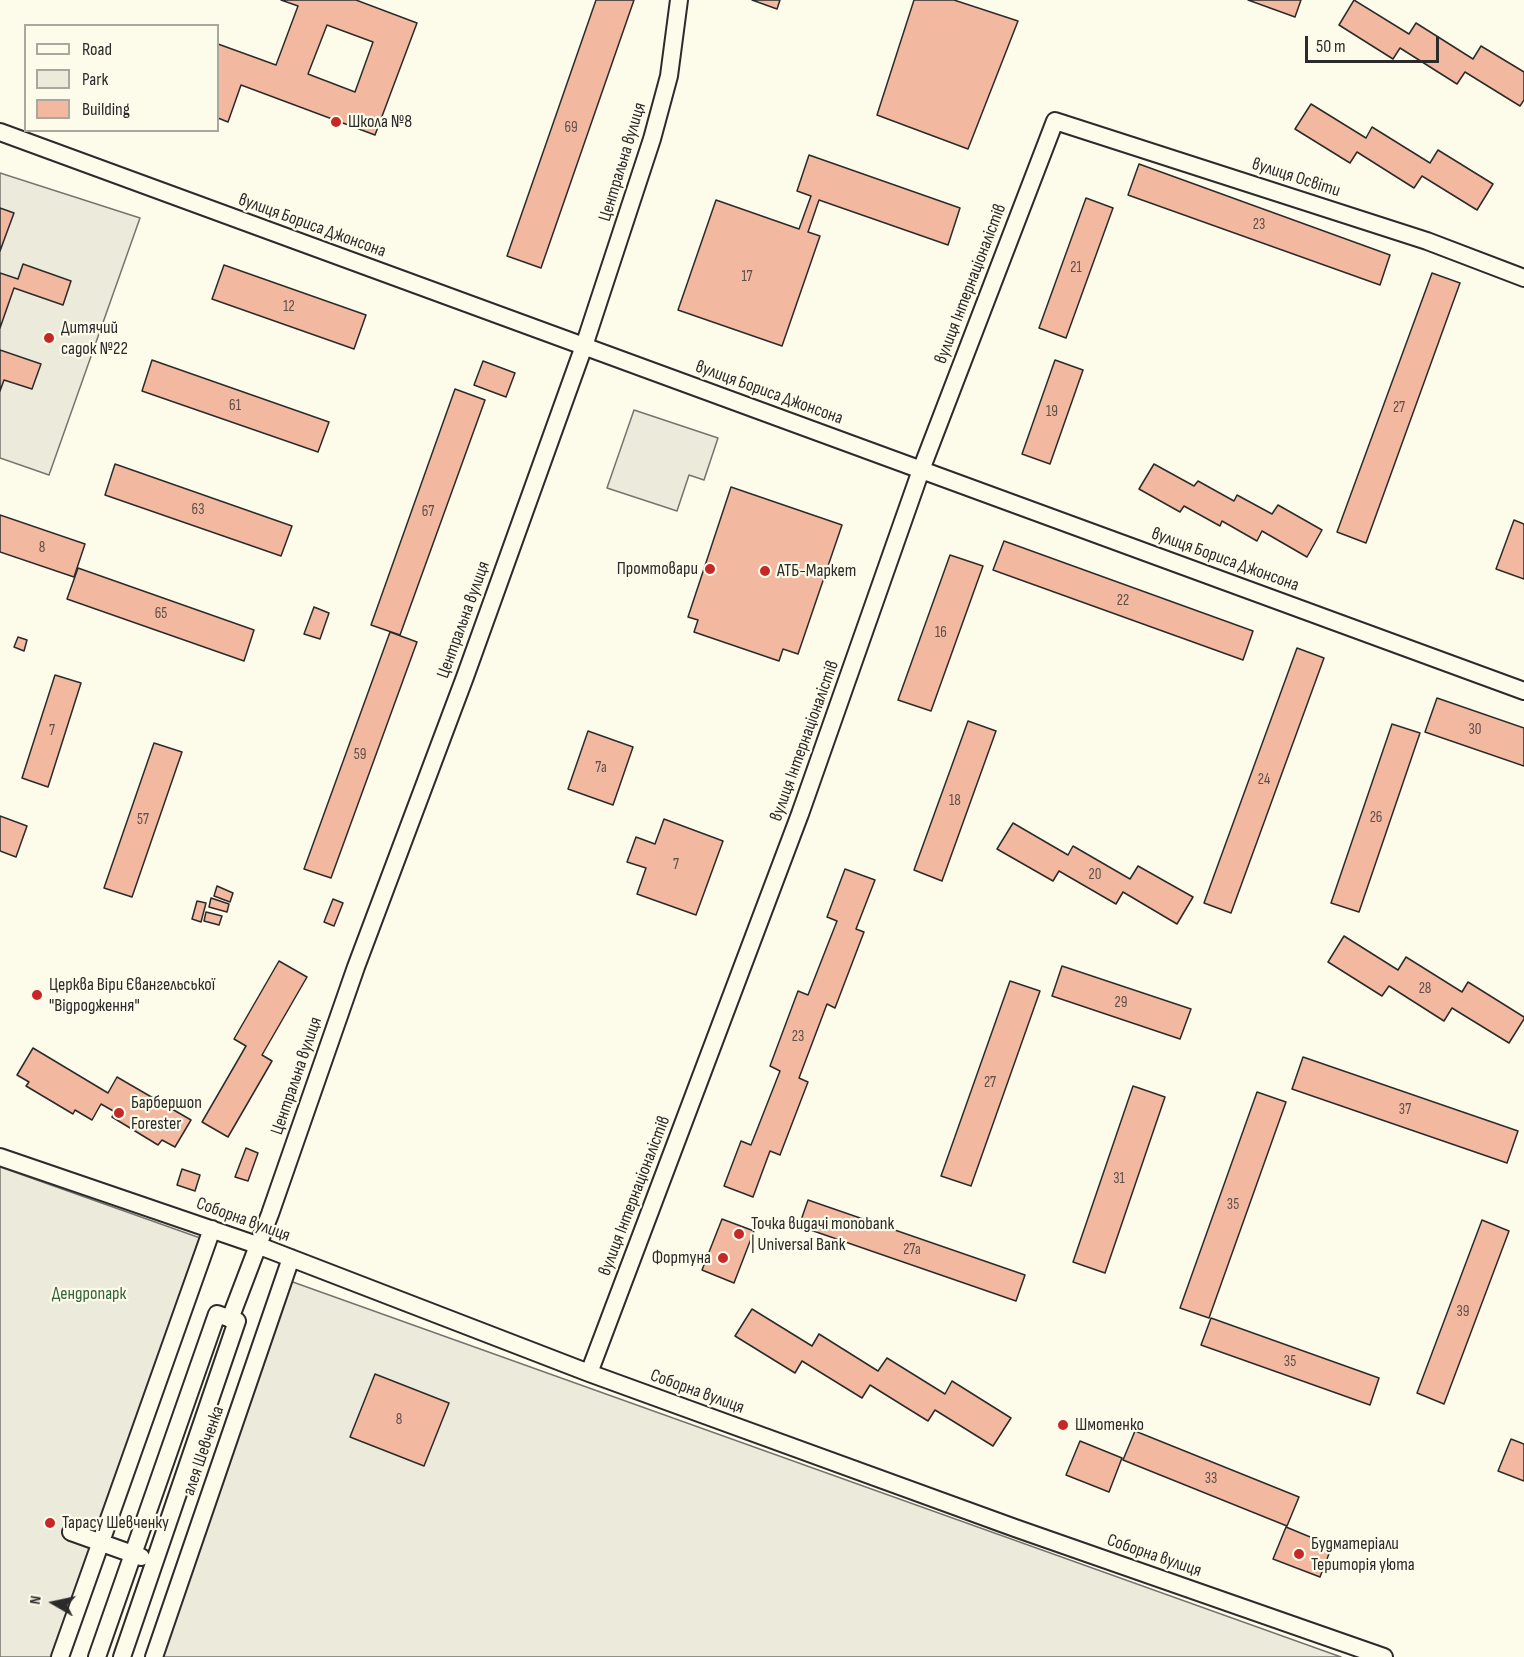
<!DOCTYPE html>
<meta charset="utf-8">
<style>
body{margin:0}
#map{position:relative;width:1524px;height:1657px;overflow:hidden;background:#fdfbea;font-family:"Sofia Sans Condensed",sans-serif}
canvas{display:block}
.legend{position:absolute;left:24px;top:24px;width:195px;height:108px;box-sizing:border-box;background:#fdfbea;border:2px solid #a9a89e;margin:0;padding:8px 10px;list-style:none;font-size:18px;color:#2b2b2b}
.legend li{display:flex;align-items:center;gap:12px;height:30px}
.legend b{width:30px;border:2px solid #a9a89e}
.north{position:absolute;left:24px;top:1573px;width:60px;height:60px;-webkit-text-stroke:4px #fdfbea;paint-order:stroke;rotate:279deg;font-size:16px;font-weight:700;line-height:24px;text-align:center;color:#2b2b2b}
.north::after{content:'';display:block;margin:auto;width:21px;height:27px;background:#2b2b2b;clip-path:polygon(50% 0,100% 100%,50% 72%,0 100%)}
.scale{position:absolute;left:1305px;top:36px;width:134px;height:27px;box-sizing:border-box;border:3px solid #2b2b2b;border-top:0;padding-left:8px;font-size:18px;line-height:21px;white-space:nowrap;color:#2b2b2b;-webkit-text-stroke:4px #fdfbea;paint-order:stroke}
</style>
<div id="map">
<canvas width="1524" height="1657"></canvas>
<ul class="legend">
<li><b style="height:8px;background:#fdfbea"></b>Road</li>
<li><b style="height:16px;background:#ecebdb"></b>Park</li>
<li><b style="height:16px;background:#f2b8a0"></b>Building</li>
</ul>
<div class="north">N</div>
<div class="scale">50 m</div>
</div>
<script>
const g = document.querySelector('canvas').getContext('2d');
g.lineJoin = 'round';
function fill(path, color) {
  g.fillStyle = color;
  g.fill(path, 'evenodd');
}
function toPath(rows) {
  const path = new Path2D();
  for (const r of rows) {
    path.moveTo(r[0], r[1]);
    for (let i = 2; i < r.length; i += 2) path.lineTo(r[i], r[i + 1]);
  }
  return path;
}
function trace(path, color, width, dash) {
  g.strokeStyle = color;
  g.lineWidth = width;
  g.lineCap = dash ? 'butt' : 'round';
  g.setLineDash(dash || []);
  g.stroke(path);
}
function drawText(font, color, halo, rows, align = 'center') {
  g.font = font + ' "Sofia Sans Condensed",sans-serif';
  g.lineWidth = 4.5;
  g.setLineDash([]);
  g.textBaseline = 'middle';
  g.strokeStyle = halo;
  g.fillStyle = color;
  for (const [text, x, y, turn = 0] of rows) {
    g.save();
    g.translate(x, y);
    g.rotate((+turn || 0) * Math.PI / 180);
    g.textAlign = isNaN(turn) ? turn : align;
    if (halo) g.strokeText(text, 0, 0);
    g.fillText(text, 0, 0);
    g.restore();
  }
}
const green = toPath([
 [0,173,140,218,49,475,0,458,0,173],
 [0,1167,203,1239,51,1657,0,1657,0,1167],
 [290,1281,1341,1657,161,1657,290,1281]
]);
fill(green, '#ecebdb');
trace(green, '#74746e', 1.5);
const parking = toPath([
 [634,410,718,438,704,480,689,475,677,511,607,488,634,410]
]);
fill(parking, '#eceadb');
trace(parking, '#74746e', 1.5);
const building = toPath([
 [281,0,356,0,417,23,375,135,241,85,228,122,218,118,218,44,276,65,298,6,281,0],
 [327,25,373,42,355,92,308,74,327,25],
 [596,0,634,0,541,268,507,256,596,0],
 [752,0,780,0,777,9,752,0],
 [914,0,954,0,1018,21,968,149,877,115,914,0],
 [1248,0,1301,0,1295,17,1248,0],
 [1354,0,1409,34,1416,23,1473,59,1481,46,1524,72,1524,100,1520,106,1465,72,1457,84,1400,48,1393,59,1339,25,1354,0],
 [1311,104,1366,138,1372,127,1430,163,1438,150,1493,184,1477,210,1422,176,1414,188,1357,152,1350,163,1295,129,1311,104],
 [809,155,960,208,948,245,819,200,808,232,820,236,782,346,678,310,716,200,799,229,811,196,797,191,809,155],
 [1139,164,1390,255,1380,285,1128,195,1139,164],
 [1086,198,1113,208,1066,338,1039,328,1086,198],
 [0,208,14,213,0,251,0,208],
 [23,264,71,281,63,305,14,288,0,328,0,273,18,279,23,264],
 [224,265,366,315,354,349,212,299,224,265],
 [1432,273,1460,283,1366,543,1337,532,1432,273],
 [0,350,41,364,32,389,4,380,0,391,0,350],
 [152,360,329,422,318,452,142,391,152,360],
 [1055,360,1083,370,1050,464,1022,454,1055,360],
 [483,361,515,373,506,397,474,385,483,361],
 [455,389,485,400,400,635,371,625,455,389],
 [115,464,292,526,281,556,105,495,115,464],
 [1154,464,1194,486,1198,481,1234,501,1237,495,1272,514,1278,505,1322,530,1307,557,1262,531,1257,541,1222,521,1220,526,1184,506,1180,512,1139,489,1154,464],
 [731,487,842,525,798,654,783,649,779,661,694,632,698,620,688,617,731,487],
 [0,515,85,544,74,577,0,552,0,515],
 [1514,520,1524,524,1524,579,1496,569,1514,520],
 [1004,541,1253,631,1243,660,993,570,1004,541],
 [950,555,983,566,931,711,898,700,950,555],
 [78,568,254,630,244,661,67,599,78,568],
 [314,607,329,613,320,639,304,634,314,607],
 [390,632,417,642,331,878,304,869,390,632],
 [18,637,27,640,24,651,14,647,18,637],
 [1297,648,1324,658,1231,913,1204,903,1297,648],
 [55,675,81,683,48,787,22,778,55,675],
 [1437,698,1524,728,1524,766,1425,732,1437,698],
 [968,721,996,731,942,881,914,870,968,721],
 [1392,724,1420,733,1359,912,1331,903,1392,724],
 [588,731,633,747,613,805,568,789,588,731],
 [154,743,182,752,132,897,104,888,154,743],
 [0,816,27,826,16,857,0,851,0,816],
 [664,819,723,841,696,915,637,894,646,868,627,862,636,837,655,844,664,819],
 [1013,823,1068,855,1073,846,1130,879,1138,866,1193,897,1177,924,1123,892,1116,904,1059,871,1053,881,997,849,1013,823],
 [845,869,875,880,856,929,864,932,835,1008,827,1004,799,1078,808,1082,780,1155,770,1151,753,1197,724,1186,741,1141,751,1145,780,1071,770,1066,798,991,808,995,837,921,827,917,845,869],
 [217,886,233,893,230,902,214,896,217,886],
 [211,898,229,904,227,912,209,907,211,898],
 [333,899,343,903,334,926,324,922,333,899],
 [197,901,206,903,201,922,192,919,197,901],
 [206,912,222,916,219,925,204,921,206,912],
 [1344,936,1398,970,1406,957,1462,992,1468,982,1524,1017,1524,1019,1509,1043,1452,1008,1444,1021,1389,986,1382,996,1328,962,1344,936],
 [279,961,307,977,262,1055,272,1061,228,1137,202,1122,246,1046,234,1039,279,961],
 [1062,966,1191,1009,1180,1039,1052,996,1062,966],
 [1010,981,1040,991,971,1186,941,1176,1010,981],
 [33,1048,108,1093,117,1077,191,1120,175,1147,162,1140,158,1145,112,1117,115,1112,101,1104,92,1120,75,1110,73,1114,26,1086,29,1082,17,1075,33,1048],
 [1303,1057,1518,1131,1507,1163,1292,1089,1303,1057],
 [1133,1086,1165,1097,1105,1273,1073,1262,1133,1086],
 [1257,1092,1286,1102,1209,1318,1180,1308,1257,1092],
 [246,1148,258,1153,248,1181,235,1177,246,1148],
 [182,1169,200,1175,195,1191,177,1185,182,1169],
 [808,1200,1025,1275,1016,1301,799,1226,808,1200],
 [722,1219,754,1231,734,1283,702,1270,722,1219],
 [1482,1220,1509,1231,1444,1404,1417,1393,1482,1220],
 [752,1309,812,1346,819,1334,878,1371,887,1358,945,1394,952,1381,1011,1418,993,1446,935,1410,928,1421,870,1385,862,1398,802,1361,795,1373,735,1336,752,1309],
 [1211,1318,1379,1378,1370,1405,1201,1345,1211,1318],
 [375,1374,449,1403,424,1466,350,1437,375,1374],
 [1135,1431,1299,1497,1287,1526,1123,1460,1135,1431],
 [1511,1439,1524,1444,1524,1481,1498,1471,1511,1439],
 [1080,1441,1122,1458,1109,1492,1066,1475,1080,1441],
 [1286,1527,1332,1546,1320,1577,1273,1559,1286,1527]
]);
fill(building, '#f2b8a0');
trace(building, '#2b2b2b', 1.5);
const street = toPath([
 [0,132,1524,691],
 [0,1157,257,1245,589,1373,1015,1528,1384,1657],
 [230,1319,270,1214,356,967,465,677,584,346,652,139,669,76,679,0],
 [589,1373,800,814,921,470,1055,121,1427,241,1524,278],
 [71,1532,141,1557],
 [60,1657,212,1229],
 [97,1657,217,1314,237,1321,122,1657],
 [154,1657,291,1258]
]);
trace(street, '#2b2b2b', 20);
trace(street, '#fdfbea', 16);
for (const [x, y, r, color] of [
 [336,122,6,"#c62828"],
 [49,338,6,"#c62828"],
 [710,569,6,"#c62828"],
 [765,571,6,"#c62828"],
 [37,995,6,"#c62828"],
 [119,1113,6,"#c62828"],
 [739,1234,6,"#c62828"],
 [723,1258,6,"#c62828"],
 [1063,1425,6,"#c62828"],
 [50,1523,6,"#c62828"],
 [1299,1554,6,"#c62828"]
]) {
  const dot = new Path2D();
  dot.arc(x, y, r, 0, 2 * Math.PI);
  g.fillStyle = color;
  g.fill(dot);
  trace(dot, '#fdfbea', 2);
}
drawText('15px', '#5d4e48', null, [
 ["69",571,128],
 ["23",1259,225],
 ["21",1076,268],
 ["17",747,277],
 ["12",289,307],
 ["61",235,406],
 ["27",1399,408],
 ["19",1052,412],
 ["63",198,510],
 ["67",428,512],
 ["8",42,548],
 ["22",1123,601],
 ["65",161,614],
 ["16",941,633],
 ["30",1475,730],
 ["7",52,731],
 ["59",360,755],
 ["7а",601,768],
 ["24",1264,780],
 ["18",955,801],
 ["26",1376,818],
 ["57",143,820],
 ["7",676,865],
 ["20",1095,875],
 ["28",1425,989],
 ["29",1121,1003],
 ["23",798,1037],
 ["27",990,1083],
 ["37",1405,1110],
 ["31",1119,1179],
 ["35",1233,1205],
 ["27а",912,1250],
 ["39",1463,1312],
 ["35",1290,1362],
 ["8",399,1420],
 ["33",1211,1479]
]);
drawText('18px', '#2b2b2b', '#fdfbea', [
 ["Школа №8",348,122],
 ["Дитячий",61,328],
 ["садок №22",61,349],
 ["Промтовари",698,569,"right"],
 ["АТБ-Маркет",777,571],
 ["Церква Віри Євангельської",49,985],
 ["\"Відродження\"",49,1006],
 ["Барбершоп",131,1103],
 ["Forester",131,1124],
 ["Точка видачі monobank",751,1224],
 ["| Universal Bank",751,1245],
 ["Фортуна",711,1258,"right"],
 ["Шмотенко",1075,1425],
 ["Тарасу Шевченку",62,1523],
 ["Будматеріали",1311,1544],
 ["Територія уюта",1311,1565]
], 'left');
drawText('18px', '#2b2b2b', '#fdfbea', [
 ["Центральна вулиця",623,162,-73],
 ["вулиця Освіти",1296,178,18],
 ["вулиця Бориса Джонсона",312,226,20],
 ["вулиця Інтернаціоналістів",971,284,-69],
 ["вулиця Бориса Джонсона",769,393,20],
 ["вулиця Бориса Джонсона",1225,560,20],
 ["Центральна вулиця",464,620,-70],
 ["вулиця Інтернаціоналістів",805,741,-70],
 ["Центральна вулиця",297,1076,-71],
 ["вулиця Інтернаціоналістів",635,1196,-69],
 ["Соборна вулиця",243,1220,20],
 ["Соборна вулиця",697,1392,20],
 ["алея Шевченка",204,1451,-71],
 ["Соборна вулиця",1154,1556,19]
]);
drawText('18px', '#34623c', '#fdfbea', [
 ["Дендропарк",89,1294]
]);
</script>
